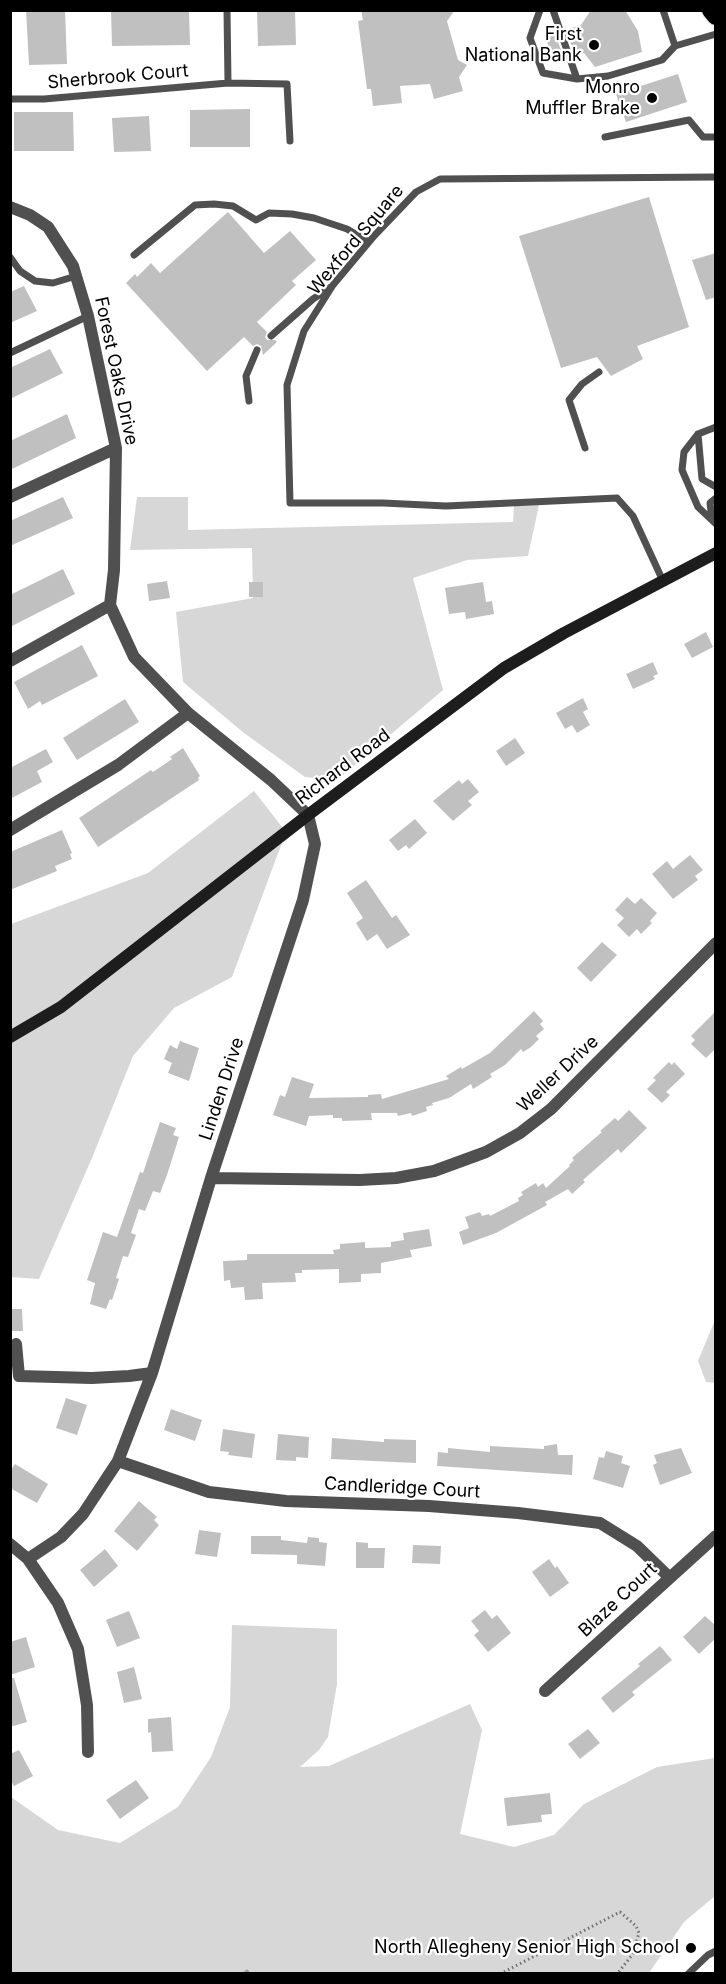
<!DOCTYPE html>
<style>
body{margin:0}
#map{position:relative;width:726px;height:1984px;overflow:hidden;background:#fff;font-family:Inter,sans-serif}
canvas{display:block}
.frame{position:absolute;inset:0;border:12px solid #000;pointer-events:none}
</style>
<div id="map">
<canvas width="726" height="1984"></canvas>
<div class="frame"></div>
</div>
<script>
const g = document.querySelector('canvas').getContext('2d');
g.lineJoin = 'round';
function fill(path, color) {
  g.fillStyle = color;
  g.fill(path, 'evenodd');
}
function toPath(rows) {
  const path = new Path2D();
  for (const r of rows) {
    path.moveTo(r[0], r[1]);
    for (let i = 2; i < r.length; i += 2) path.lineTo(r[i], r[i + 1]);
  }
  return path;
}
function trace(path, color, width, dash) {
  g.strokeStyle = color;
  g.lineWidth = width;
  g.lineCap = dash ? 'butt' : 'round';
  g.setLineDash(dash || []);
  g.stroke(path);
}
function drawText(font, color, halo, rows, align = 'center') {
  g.font = font + ' Inter,sans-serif';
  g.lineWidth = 4.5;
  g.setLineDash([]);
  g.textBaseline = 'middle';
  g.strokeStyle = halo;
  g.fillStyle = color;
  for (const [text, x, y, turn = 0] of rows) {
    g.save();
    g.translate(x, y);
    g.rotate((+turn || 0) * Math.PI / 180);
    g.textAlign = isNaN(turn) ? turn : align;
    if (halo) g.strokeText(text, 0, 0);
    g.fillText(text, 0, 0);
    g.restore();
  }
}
fill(toPath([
 [137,497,188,497,188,530,513,522,514,506,539,505,528,556,467,560,413,578,443,690,342,776,324,779,305,777,244,733,183,682,176,612,253,598,252,548,130,550],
 [254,791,286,832,232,977,174,1008,133,1056,92,1158,39,1279,11,1277,11,924,148,873],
 [715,1320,716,1383,715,1383,706,1382,698,1361],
 [232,1625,337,1629,337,1684,328,1737,319,1750,300,1767,329,1766,470,1704,482,1730,460,1834,514,1847,554,1835,584,1804,657,1767,715,1758,715,1896,684,1922,649,1973,11,1973,11,1797,58,1830,120,1843,178,1807,211,1757,230,1707]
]), '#d7d7d7');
trace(toPath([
 [245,1974,247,1972]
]), '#9e9e9e', 4.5);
fill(toPath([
 [26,10,65,10,67,64,29,65],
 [111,10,189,10,190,45,112,46],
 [257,10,295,10,296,45,258,46],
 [361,10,455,10,447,21,458,60,467,65,459,77,463,91,434,99,430,84,400,86,402,103,373,106,371,89,367,89,358,21,363,20],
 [591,10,625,10,638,31,642,52,595,67,584,53,575,55,566,30,581,25],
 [555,34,564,58,552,61,546,37],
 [678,74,687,102,626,122,616,94],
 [250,109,250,147,190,147,190,110],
 [14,112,73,112,74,151,14,151],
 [149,116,151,151,114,152,112,118],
 [649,197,689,327,637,346,643,359,611,376,597,357,561,368,519,236],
 [228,212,264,253,290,231,316,260,292,281,296,285,257,322,267,332,265,337,267,340,275,340,277,342,263,355,261,346,257,344,253,346,244,337,207,371,126,283,135,274,137,277,151,263,160,273],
 [716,253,716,297,706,300,692,260],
 [24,286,37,311,10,323,10,292],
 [50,349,63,373,10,399,10,368],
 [67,414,76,438,10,470,10,441],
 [63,497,73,518,10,546,10,521],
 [63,569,75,594,10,627,10,595],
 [167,581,170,598,149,601,147,584],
 [249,582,263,582,263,597,249,597],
 [483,582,486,602,492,601,494,614,466,619,465,612,449,614,445,588],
 [706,632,713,647,692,658,684,644],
 [82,645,98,676,42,705,40,701,28,709,14,682],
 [653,662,658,674,653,676,655,679,633,689,626,674],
 [583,698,588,709,583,712,590,725,577,733,572,725,565,729,556,713],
 [125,699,139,722,77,760,63,738],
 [515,738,525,753,506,766,496,751],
 [183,748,200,776,198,778,199,780,98,847,79,818,151,770,153,772,172,759,170,757],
 [46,749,53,762,37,771,42,782,10,799,10,768],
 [468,779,479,792,468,801,472,805,453,821,433,801,459,780,462,784],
 [415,819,427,833,409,849,406,845,398,851,389,840],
 [62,830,72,853,70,854,72,859,55,866,57,871,10,890,10,852],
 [690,855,703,870,695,876,698,880,673,899,652,874,667,861,673,869],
 [366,880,392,918,396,915,410,935,387,949,377,934,367,941,356,923,363,918,347,893],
 [627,897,635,904,641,898,657,913,650,921,652,923,641,934,637,929,629,937,617,925,624,918,615,910],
 [602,942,617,955,591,982,577,968],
 [534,1011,543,1021,540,1024,544,1029,536,1036,539,1039,531,1047,523,1052,521,1049,505,1065,490,1074,492,1077,473,1089,471,1084,449,1098,432,1103,433,1105,426,1107,427,1111,412,1116,411,1113,398,1116,397,1113,371,1113,372,1120,342,1121,342,1118,333,1118,333,1115,309,1116,306,1126,273,1115,280,1095,285,1097,292,1077,314,1084,309,1098,368,1097,368,1095,381,1094,382,1099,449,1079,446,1076,461,1067,462,1069,490,1053],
 [716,1011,716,1048,706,1058,691,1044,695,1040,691,1036],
 [180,1041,199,1048,189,1081,168,1073,172,1063,164,1059,170,1045,177,1049],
 [669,1062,672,1065,674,1062,685,1074,666,1092,670,1095,662,1103,647,1089,656,1080,653,1078],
 [629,1110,647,1128,621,1153,618,1149,583,1180,585,1182,572,1194,568,1189,545,1202,547,1205,496,1233,463,1245,459,1232,469,1228,465,1217,480,1212,482,1216,489,1214,490,1216,519,1201,518,1198,523,1195,521,1192,536,1183,538,1187,543,1183,546,1188,570,1166,569,1165,574,1160,572,1158,602,1132,600,1131,615,1118,618,1121],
 [160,1122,176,1128,173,1135,179,1137,167,1175,160,1193,153,1191,145,1211,139,1209,131,1233,136,1235,128,1257,123,1256,116,1278,119,1279,112,1300,110,1299,106,1309,90,1304,95,1283,87,1280,103,1232,117,1237,140,1172,143,1173],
 [429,1229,432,1246,410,1250,412,1257,381,1263,381,1273,361,1274,361,1282,339,1283,339,1269,302,1270,302,1273,295,1273,296,1282,262,1283,263,1299,245,1300,244,1287,231,1288,230,1280,224,1281,223,1261,247,1260,247,1254,334,1254,333,1250,340,1249,340,1244,365,1242,365,1248,391,1247,391,1242,404,1240,403,1233],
 [10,1309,22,1309,23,1331,10,1331],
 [66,1398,87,1405,77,1435,56,1428],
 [171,1409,202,1420,195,1441,164,1430],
 [223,1429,255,1434,252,1458,228,1455,229,1452,220,1451],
 [278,1434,309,1437,308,1458,296,1457,296,1461,276,1460],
 [332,1438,384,1442,384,1439,416,1440,416,1463,331,1459],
 [557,1444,558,1455,573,1455,572,1475,437,1466,438,1452,448,1453,448,1448,490,1452,490,1446,544,1449,544,1446],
 [681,1448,692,1473,660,1485,653,1465,657,1463,654,1455],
 [606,1451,623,1456,621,1463,630,1466,623,1488,593,1479,599,1457,604,1458],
 [15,1464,48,1484,37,1503,10,1488,10,1471],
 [139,1501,157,1517,154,1520,159,1525,137,1551,114,1531],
 [199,1530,221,1533,217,1557,195,1554],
 [251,1536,281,1536,281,1540,307,1543,308,1537,319,1538,319,1542,327,1543,325,1566,297,1564,297,1555,251,1554],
 [356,1542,368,1543,368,1548,385,1548,384,1568,356,1568],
 [413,1545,441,1546,440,1564,412,1563],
 [105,1549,118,1566,94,1587,80,1570],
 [549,1559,555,1568,557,1566,569,1583,550,1597,532,1572],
 [485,1610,492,1619,497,1615,511,1633,488,1652,474,1635,479,1631,471,1621],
 [129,1611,140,1638,117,1647,106,1620],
 [705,1616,716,1626,716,1638,699,1654,683,1637],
 [26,1637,35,1667,10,1675,10,1642],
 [660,1646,672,1660,632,1692,635,1695,613,1713,601,1698,640,1666,638,1664],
 [134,1667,142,1699,124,1703,117,1672],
 [10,1678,14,1678,27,1722,10,1727],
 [171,1717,173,1751,152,1752,151,1732,148,1733,148,1719],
 [588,1729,600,1743,580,1759,568,1744],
 [19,1750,33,1776,14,1786,10,1779,10,1754],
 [136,1780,149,1798,120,1819,106,1800],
 [550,1793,552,1814,541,1815,542,1822,507,1826,504,1798]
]), '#c0c0c0');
const highway = toPath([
 [711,10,716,16]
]);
trace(highway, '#dbdbdb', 20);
trace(toPath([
 [500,1974,620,1912,636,1926,639,1933,633,1954,617,1974]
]), '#727272', 3, [1.5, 3]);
trace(toPath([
 [227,10,228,83],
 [540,10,530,38,543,73,577,79,608,76,662,60,675,46,716,34],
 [553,10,577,79],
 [663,10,675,46],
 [10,99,44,99,228,83,287,84,290,141],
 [605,137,689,120,703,137,716,137],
 [134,255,195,205,214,204,233,206,256,220,269,213,292,214,314,218,347,229,369,242],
 [10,257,20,271,35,281,53,283,76,276],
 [271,336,313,299,331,287],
 [10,353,88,316],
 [249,401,246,376,257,350],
 [716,427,698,434,684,452,682,470,698,507,716,524],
 [698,434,702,479,716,487],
 [585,448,569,400,582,384,599,372],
 [712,519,710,503,716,498],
 [663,581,633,516,617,498,446,506,383,503,290,503,287,385,304,331,333,285,374,236,416,192,440,179,716,177],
 [688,1974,708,1955,716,1951]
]), '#505050', 7);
trace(toPath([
 [10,207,30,215,48,227,73,266,88,316,116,448,114,570,110,605,134,657,188,713,271,780,308,815,315,844,303,900,211,1178,152,1373,129,1376,92,1378,19,1376,16,1344],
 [10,497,116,448],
 [10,661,110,605],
 [10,830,118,765,188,713],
 [211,1178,360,1180,396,1178,434,1171,486,1152,520,1133,551,1109,716,943],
 [118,1461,209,1492,286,1501,429,1506,518,1513,600,1523,637,1546,669,1577],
 [10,1544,28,1559,58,1603,78,1649,87,1705,88,1752],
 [28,1559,61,1537,83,1514,118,1461,152,1373],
 [545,1691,716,1536]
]), '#505050', 12);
trace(toPath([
 [10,1037,61,1007,308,815,504,668,564,633,716,553]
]), '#1d1d1d', 12);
trace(highway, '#000', 18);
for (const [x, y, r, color] of [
 [594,45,6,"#000"],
 [652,98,6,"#000"],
 [691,1948,6,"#000"]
]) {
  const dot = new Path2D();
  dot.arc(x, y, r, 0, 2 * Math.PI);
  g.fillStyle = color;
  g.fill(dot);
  trace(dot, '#fff', 2);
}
drawText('18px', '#000', '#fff', [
 ["First",582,35],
 ["National Bank",582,56],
 ["Monro",640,88],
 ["Muffler Brake",640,109],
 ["North Allegheny Senior High School",679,1948]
], 'right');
drawText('18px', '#000', '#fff', [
 ["Sherbrook Court",118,77,-5],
 ["Wexford Square",356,240,-50],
 ["Forest Oaks Drive",116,371,78],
 ["Richard Road",343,767,-37],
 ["Weller Drive",558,1074,-43],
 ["Linden Drive",222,1089,-72],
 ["Candleridge Court",402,1488,3],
 ["Blaze Court",618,1600,-43]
]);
</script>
